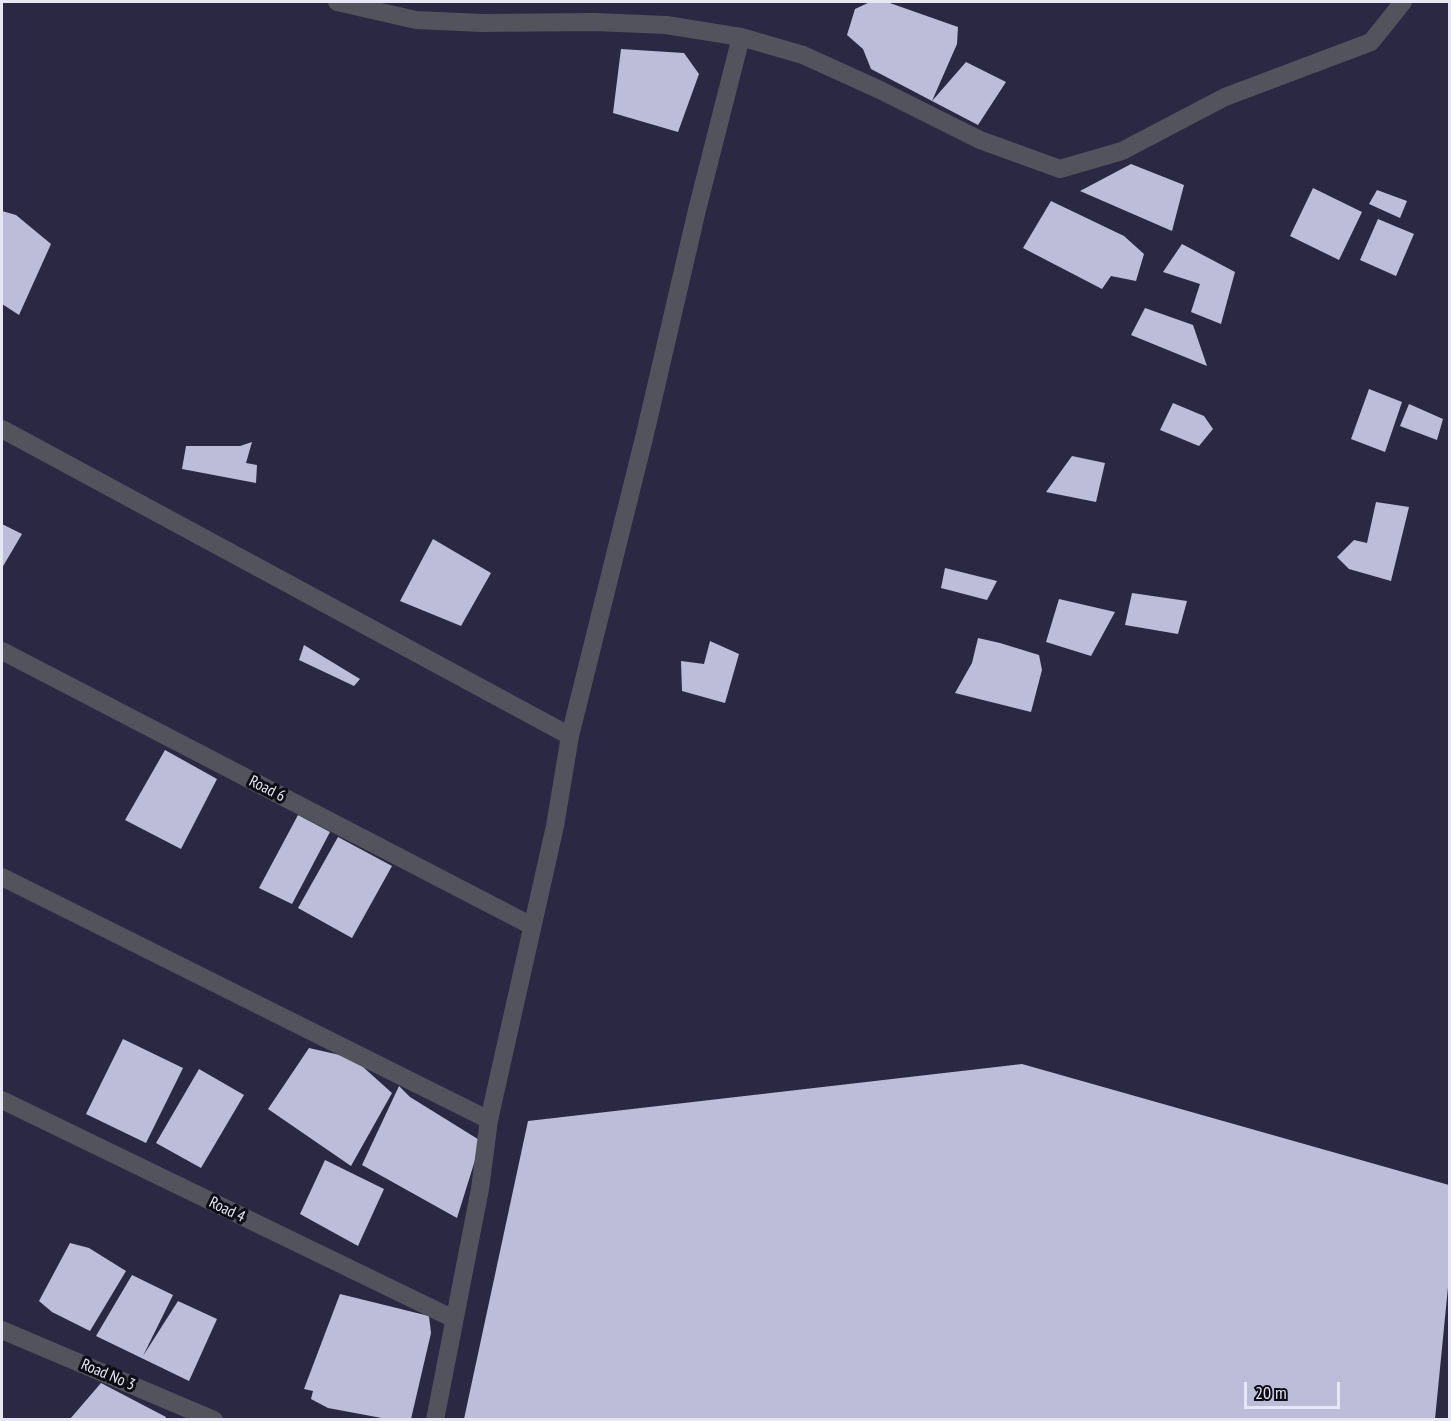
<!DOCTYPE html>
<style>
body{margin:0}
#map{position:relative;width:1451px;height:1421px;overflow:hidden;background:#232237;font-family:"PT Sans Narrow",sans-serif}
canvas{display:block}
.frame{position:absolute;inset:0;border:3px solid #e6e6f4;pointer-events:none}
.scale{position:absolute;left:1244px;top:1382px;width:96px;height:27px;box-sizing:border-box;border:3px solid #e6e6f4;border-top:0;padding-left:8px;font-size:18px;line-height:21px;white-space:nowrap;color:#e6e6f4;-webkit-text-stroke:4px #0d0d16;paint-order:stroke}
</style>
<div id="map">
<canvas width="1451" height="1421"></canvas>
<div class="frame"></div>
<div class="scale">20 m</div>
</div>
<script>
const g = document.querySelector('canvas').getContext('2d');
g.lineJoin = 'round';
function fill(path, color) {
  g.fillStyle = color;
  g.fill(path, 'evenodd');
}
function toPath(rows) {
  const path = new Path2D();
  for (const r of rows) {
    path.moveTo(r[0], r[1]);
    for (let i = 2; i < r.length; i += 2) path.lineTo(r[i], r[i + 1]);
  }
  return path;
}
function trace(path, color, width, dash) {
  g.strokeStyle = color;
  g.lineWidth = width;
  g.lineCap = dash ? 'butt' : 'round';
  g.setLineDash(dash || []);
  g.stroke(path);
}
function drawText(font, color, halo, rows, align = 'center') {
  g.font = font + ' "PT Sans Narrow",sans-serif';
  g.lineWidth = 6;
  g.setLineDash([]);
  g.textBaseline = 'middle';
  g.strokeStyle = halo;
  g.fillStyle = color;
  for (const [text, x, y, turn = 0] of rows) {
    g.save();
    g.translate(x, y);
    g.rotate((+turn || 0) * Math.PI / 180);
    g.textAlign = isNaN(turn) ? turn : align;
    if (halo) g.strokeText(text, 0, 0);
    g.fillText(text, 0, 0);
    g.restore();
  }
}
fill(toPath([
 [2,2,1449,2,1449,1419,2,1419]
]), '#2a2843');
fill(toPath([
 [870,2,887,2,958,27,957,44,932,101,871,69,863,49,847,35,855,9],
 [621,49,684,53,699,74,678,132,613,113],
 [966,62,1006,82,978,125,932,101],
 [1131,164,1184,185,1172,231,1080,191],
 [1313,188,1362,212,1339,260,1290,236],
 [1377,190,1407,201,1400,218,1369,204],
 [1051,201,1124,236,1144,254,1136,281,1111,276,1102,289,1023,248],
 [2,211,16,215,51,244,19,315,2,304],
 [1378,219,1414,234,1396,276,1360,260],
 [1182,244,1235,272,1221,324,1191,312,1200,284,1163,272],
 [1145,308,1193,325,1207,366,1131,335],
 [1369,389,1402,402,1385,452,1351,439],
 [1173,403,1204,416,1213,429,1199,446,1160,430],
 [1409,404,1443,419,1437,440,1400,426],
 [252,442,246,463,257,465,256,483,182,469,186,446,240,446],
 [1072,456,1105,463,1096,502,1046,492],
 [1376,502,1409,507,1391,581,1349,569,1337,557,1354,540,1367,543],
 [2,524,22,534,2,568],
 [433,539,491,573,461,626,400,601],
 [945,568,997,581,987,600,941,588],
 [1132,593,1187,601,1178,634,1125,625],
 [1059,599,1115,612,1091,656,1046,642],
 [978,638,1000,643,1039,655,1042,670,1031,712,955,693,972,663],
 [710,641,739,654,725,703,682,691,681,661,704,664],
 [304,645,360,679,354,686,299,660],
 [165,750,217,779,181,849,125,820],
 [298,815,330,832,292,904,259,888],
 [338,837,392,866,352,938,298,908],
 [123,1039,183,1068,146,1143,86,1114],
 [309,1048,353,1058,392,1093,351,1166,268,1109],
 [1022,1064,1449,1185,1449,1277,1435,1419,464,1419,528,1121],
 [199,1069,244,1095,201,1168,156,1143],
 [399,1086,410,1097,481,1141,457,1218,362,1165],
 [325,1160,384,1189,358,1246,300,1214],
 [70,1243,89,1248,126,1271,90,1331,52,1312,39,1301],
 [132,1275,173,1295,143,1356,178,1301,217,1319,189,1381,96,1336],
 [340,1294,429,1316,431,1333,411,1419,387,1419,328,1408,311,1399,313,1391,304,1389],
 [101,1383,166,1417,165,1419,70,1419]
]), '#bebdd9');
trace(toPath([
 [337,2,416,20,482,23,595,22,666,25,741,37,803,55,880,90,980,140,1060,169,1122,151,1225,97,1371,42,1403,2],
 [2,429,570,736],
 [2,651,532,926],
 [2,877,489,1120],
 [2,1100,454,1319],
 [2,1330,214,1420],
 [435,1420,480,1189,489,1120,555,826,570,736,645,434,697,210,741,37]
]), '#53535d', 18);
drawText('16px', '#e6e6f4', '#0d0d16', [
 ["Road 6",267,789,27],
 ["Road 4",227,1210,26],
 ["Road No 3",108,1375,23]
]);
</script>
